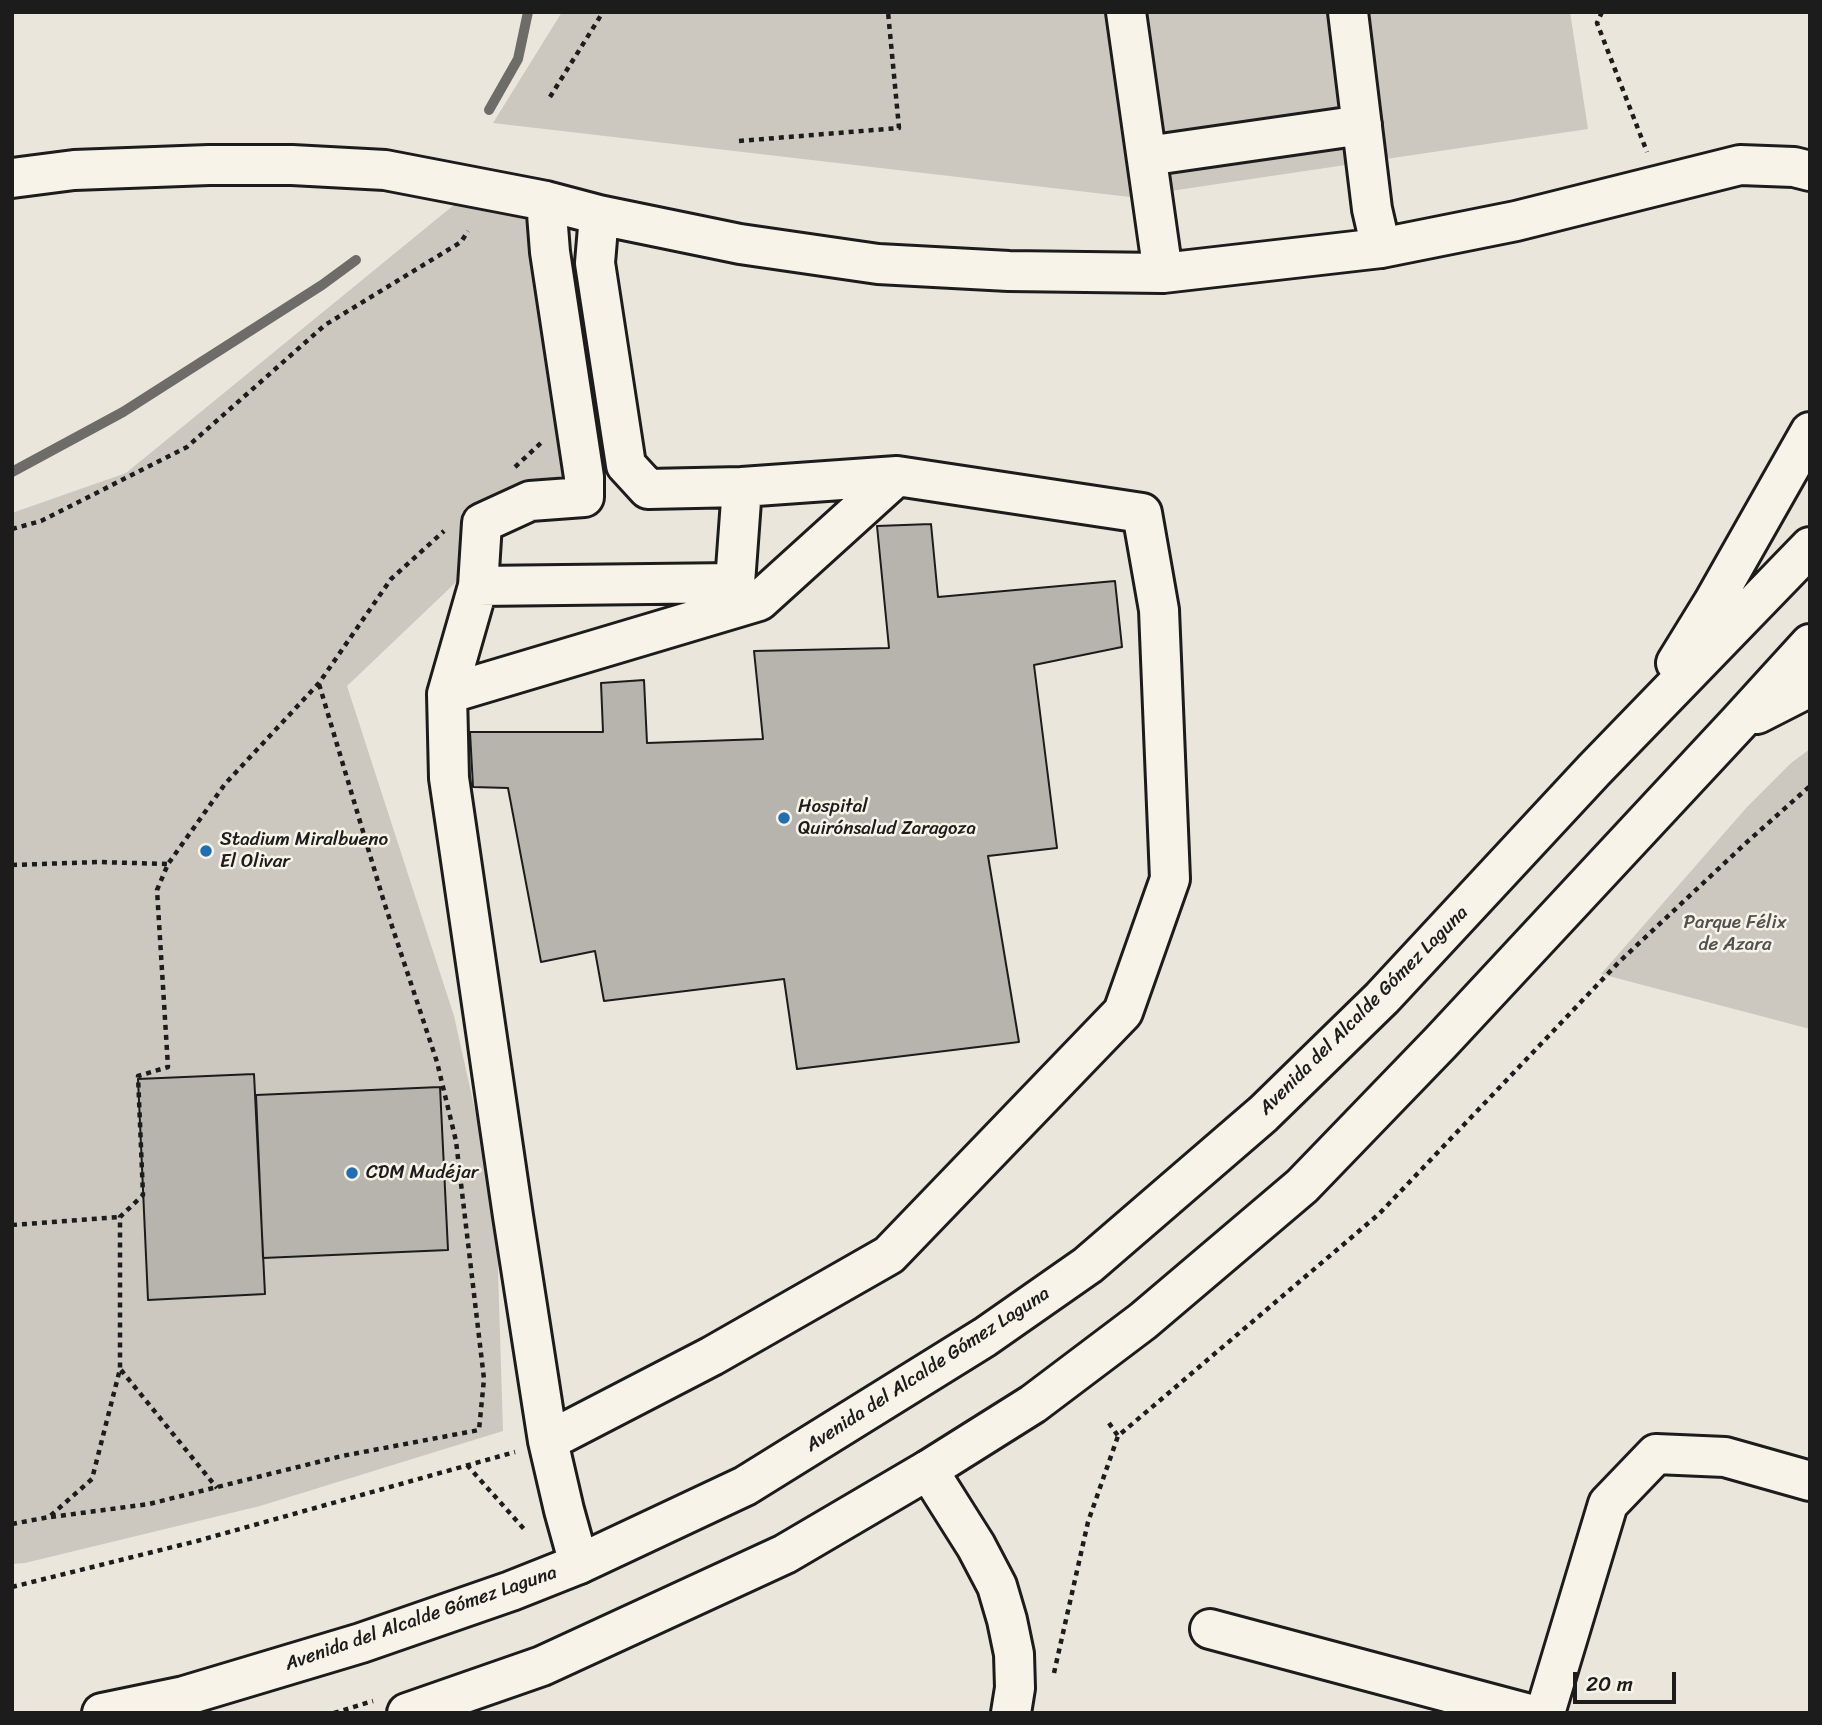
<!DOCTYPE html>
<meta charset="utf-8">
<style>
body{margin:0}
#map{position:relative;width:1822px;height:1725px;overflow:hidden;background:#eae6dc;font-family:Sriracha,sans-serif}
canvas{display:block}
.frame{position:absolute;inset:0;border:14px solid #1c1c1c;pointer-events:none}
.scale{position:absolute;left:1573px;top:1672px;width:103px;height:32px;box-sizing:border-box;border:4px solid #1c1c1c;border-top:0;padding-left:9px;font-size:21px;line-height:24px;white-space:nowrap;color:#1c1c1c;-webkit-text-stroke:5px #f7f3e8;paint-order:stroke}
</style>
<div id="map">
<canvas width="1822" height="1725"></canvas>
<div class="frame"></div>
<div class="scale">20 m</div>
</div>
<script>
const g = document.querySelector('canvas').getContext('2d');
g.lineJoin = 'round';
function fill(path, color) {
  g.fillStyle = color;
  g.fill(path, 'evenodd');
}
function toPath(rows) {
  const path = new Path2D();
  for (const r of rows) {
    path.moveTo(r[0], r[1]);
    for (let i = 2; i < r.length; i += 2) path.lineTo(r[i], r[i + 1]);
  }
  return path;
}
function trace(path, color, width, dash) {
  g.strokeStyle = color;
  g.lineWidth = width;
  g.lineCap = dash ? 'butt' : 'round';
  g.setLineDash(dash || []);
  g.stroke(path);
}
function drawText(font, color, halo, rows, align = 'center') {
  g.font = font + ' Sriracha,sans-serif';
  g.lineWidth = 5;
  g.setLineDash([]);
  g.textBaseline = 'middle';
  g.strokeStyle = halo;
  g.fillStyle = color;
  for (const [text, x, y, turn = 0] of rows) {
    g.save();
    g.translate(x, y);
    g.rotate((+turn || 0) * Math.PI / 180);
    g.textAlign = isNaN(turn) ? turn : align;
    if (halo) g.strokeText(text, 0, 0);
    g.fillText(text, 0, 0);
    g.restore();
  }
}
fill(toPath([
 [562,12,1570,12,1588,129,1130,197,493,123],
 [493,173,543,187,578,466,347,686,454,1016,496,1204,503,1431,260,1506,25,1563,12,1564,12,513,126,473],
 [1810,749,1810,1029,1601,974,1747,807,1791,763]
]), '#ccc8c0');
trace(toPath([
 [489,110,518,59,528,12],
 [12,472,123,412,322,285,356,260]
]), '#6d6c68', 10);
const building = toPath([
 [931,524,938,597,1115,581,1122,647,1034,665,1057,848,988,856,1019,1042,797,1069,784,979,604,1001,595,951,541,962,508,788,473,787,470,732,603,732,601,683,644,680,647,743,763,739,754,651,889,648,877,526,931,524],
 [254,1074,265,1294,148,1300,138,1079,254,1074],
 [440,1087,448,1250,263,1258,256,1095,440,1087]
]);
fill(building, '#b6b4ac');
trace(building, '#1c1c1c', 2);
const minor = toPath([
 [1126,12,1163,273],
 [1348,12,1372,209,1381,248],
 [1147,156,1362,125],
 [12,178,74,170,209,165,292,165,385,170,546,201,599,215,740,244,878,264,1009,271,1163,273,1381,248,1516,221,1740,165,1794,167,1810,171],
 [546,201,550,252,584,477,584,497,530,501,482,523,478,586,735,583,742,487,648,489,626,465,595,263,599,215],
 [742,487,897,476],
 [447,694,478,586],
 [548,1441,712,1356,889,1255,1123,1012,1170,879,1159,610,1142,513,897,476,759,601,447,694,449,778,513,1216,548,1441,564,1510,579,1564],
 [928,1470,976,1546,997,1586,1007,1620,1014,1654,1015,1688,1011,1713],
 [1210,1629,1526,1713],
 [1545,1713,1608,1504,1656,1454,1725,1457,1810,1481]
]);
const major = toPath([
 [1676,663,1713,603,1810,432],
 [1757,714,1810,687],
 [102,1713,184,1696,361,1643,511,1591,579,1564,745,1486,985,1337,1088,1265,1263,1114,1382,998,1594,770,1810,547],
 [407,1713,542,1666,785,1554,928,1470,1033,1404,1143,1321,1302,1186,1441,1042,1739,722,1810,644]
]);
trace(minor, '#1c1c1c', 44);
trace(major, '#1c1c1c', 44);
trace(toPath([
 [1602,12,1597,23,1647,152],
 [550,97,603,12],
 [739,141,899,128,888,12],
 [515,467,542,442],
 [12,529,41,521,187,447,325,325,461,242,468,231],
 [12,865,98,862,168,864],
 [12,1225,120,1217],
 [121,1370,217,1488],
 [1109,1423,1118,1436],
 [467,1465,524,1529],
 [51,1517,149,1504,342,1456,479,1430,484,1379,456,1141,437,1062,384,902,319,684],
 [12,1524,49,1517,92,1479,120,1369,120,1217,143,1195,138,1076,168,1067,157,890,168,864,225,784,319,683,391,579,444,531],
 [12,1587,197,1541,515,1452],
 [1054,1673,1088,1522,1118,1436,1379,1214,1619,962,1747,842,1810,786],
 [334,1713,373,1701]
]), '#1c1c1c', 4.5, [5, 5]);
trace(minor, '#f7f3e8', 38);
trace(major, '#f7f3e8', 38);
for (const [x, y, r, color] of [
 [784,818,7,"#1f6fb2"],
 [206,851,7,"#1f6fb2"],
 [352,1173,7,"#1f6fb2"]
]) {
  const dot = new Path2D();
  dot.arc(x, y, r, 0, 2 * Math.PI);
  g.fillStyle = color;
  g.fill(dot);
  trace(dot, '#f7f3e8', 2.5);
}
drawText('19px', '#1c1c1c', '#f7f3e8', [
 ["Hospital",798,807],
 ["Quirónsalud Zaragoza",798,829],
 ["Stadium Miralbueno",220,840],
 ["El Olivar",220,862],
 ["CDM Mudéjar",366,1173]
], 'left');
drawText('19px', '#51504d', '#f7f3e8', [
 ["Parque Félix",1735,923],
 ["de Azara",1735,945]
]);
drawText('19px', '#1c1c1c', '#f7f3e8', [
 ["Avenida del Alcalde Gómez Laguna",1364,1011,-45],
 ["Avenida del Alcalde Gómez Laguna",928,1370,-33],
 ["Avenida del Alcalde Gómez Laguna",421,1619,-19]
]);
</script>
